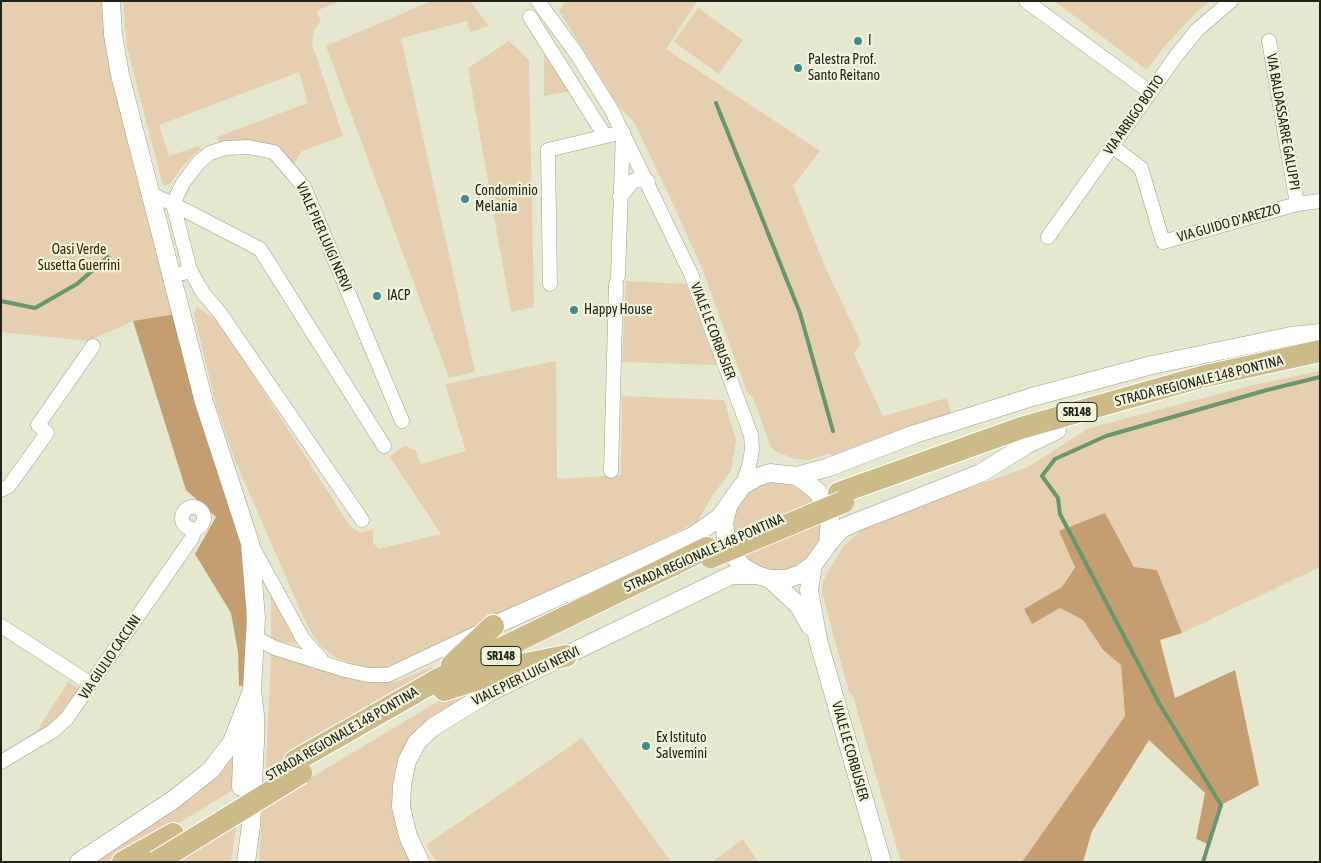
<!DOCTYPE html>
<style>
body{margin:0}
#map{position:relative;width:1321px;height:863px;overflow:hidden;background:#e6e7cf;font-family:"Asap Condensed",sans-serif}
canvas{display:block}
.frame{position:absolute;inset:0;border:2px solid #222219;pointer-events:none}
</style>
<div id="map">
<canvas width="1321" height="863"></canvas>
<div class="frame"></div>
</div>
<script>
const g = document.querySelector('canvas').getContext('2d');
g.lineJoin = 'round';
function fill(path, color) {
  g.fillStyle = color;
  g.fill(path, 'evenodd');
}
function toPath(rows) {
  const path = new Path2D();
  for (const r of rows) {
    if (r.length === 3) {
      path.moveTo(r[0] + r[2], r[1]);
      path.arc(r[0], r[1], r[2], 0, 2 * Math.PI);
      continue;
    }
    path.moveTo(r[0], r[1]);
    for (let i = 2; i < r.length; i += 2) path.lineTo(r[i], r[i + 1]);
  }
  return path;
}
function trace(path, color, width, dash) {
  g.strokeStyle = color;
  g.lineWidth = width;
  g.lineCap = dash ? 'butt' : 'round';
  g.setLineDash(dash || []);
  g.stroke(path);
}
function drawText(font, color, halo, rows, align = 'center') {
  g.font = font + ' "Asap Condensed",sans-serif';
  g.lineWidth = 4.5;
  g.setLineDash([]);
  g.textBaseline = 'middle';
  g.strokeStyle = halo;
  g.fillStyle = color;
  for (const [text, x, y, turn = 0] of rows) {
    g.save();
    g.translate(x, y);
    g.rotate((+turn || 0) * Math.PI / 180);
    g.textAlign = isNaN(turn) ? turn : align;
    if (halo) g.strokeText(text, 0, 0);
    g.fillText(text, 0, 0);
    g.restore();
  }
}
fill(toPath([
 [1,1,104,1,175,314,133,321,88,341,1,332],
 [123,1,340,1,316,11,321,21,314,30,312,44,343,136,302,151,294,164,274,146,248,142,219,142,217,137,308,103,299,72,159,125,169,156,198,146,201,149,183,165,170,184,163,186,127,47],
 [432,1,470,1,489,26,470,32,467,21,401,38,475,372,449,378,326,46],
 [566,1,697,1,666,49,820,151,793,186,826,269,861,343,854,354,883,416,947,398,951,414,832,456,830,453,808,460,795,459,775,451,771,447,753,398,747,392,702,268,667,191,634,122,619,107,559,11],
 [1054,1,1211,1,1195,13,1164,47,1147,70],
 [698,8,743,40,719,74,674,42],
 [509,41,529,60,534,307,511,312,468,68],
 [544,54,570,91,544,96],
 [626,281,686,284,717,365,622,362],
 [197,307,220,323,349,525,360,533,373,530,373,543,379,549,441,534,389,456,405,446,415,450,421,464,466,451,445,384,556,361,557,479,621,475,622,396,724,400,736,440,731,471,712,496,697,522,400,665,371,669,353,664,335,657,322,647,312,634,299,607,234,458,216,405,194,314],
 [1320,371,1320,567,1182,633,1157,570,1134,567,1105,513,1062,587,1024,609,1060,608,1083,620,1103,650,1121,665,1125,716,1022,862,901,862,853,696,849,692,822,593,823,582,829,570,843,547,859,532,858,528,1028,467,1089,428,1253,385],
 [777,526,44],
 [271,587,301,644,271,641],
 [271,654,283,655,310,662,359,681,381,683,398,681,432,667,436,673,266,770],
 [527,668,401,759,417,862,259,862,262,807,452,693],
 [68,682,83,691,68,713,31,740],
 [582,738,671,862,436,862,426,845],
 [240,742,233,790,115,862,94,862,205,786,226,765],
 [237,821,231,862,176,862],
 [743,839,758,862,712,862]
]), '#e6ceb1');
fill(toPath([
 [175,314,199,415,223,477,245,559,248,686,239,686,238,652,231,613,195,554,216,517,186,490,133,321],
 [1105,513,1134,567,1157,570,1182,633,1160,640,1175,698,1235,670,1259,785,1221,805,1208,844,1196,839,1205,793,1149,740,1092,831,1083,862,1022,862,1125,716,1121,665,1103,650,1083,620,1060,608,1032,624,1024,609,1062,587,1075,567,1059,531]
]), '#c49e71');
trace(toPath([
 [716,103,800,313,833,431],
 [1,301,35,308,77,284,108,257],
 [1203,862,1221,805,1160,705,1060,514,1058,498,1042,476,1055,459,1106,436,1267,390,1320,377]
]), '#69956f', 4);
const minor = toPath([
 [538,1,576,53,611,109,691,274,751,435,752,450,749,466,742,486],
 [1026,1,1150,92],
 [530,17,605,136],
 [1269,41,1297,204],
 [1112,146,1141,168,1163,242,1297,204,1320,201],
 [151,194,173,204,190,270,183,273],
 [620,197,634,180,648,181],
 [1048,237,1176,56,1197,30,1231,1],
 [190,270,203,293,220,313,362,520],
 [550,284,548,150,623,132,618,276],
 [384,446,260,249,173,204,183,183,199,162,210,153,226,148,248,147,274,152,304,187,402,421],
 [611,471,616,284],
 [1,490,9,486,47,433,38,425,93,346],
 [193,518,11],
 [252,546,303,639,321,659],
 [1,626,91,684],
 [256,638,275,648,345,670,368,675,388,675,477,633],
 [1,762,53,731,67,718,192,538,195,529]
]);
const tertiary = toPath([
 [111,1,113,35,120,75,204,402,250,543,256,618,252,690,255,715,255,742,251,825,246,862],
 [797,476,829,467,915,434,1032,397,1152,365,1291,336,1320,333],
 [828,544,841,529,854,523,981,473,1026,445,1057,430],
 [813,565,809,590,818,640,882,862],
 [770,579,799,606,810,626],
 [493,626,693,536,720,517,742,486,757,477,770,473,797,476,818,492,830,517,828,544,813,565,801,574,786,579,770,579,757,575,743,567,732,554,726,539,724,523,728,507],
 [241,787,243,726],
 [79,862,173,800,211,770,232,742,251,693],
 [420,862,408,836,401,807,402,785,407,761,417,742,433,727,490,692,732,575,757,575]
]);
const primary = toPath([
 [839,493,1021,428,1201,377,1320,351],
 [452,665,493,626],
 [444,690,526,664,566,656],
 [295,761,437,680,707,548],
 [123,862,173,834]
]);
trace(minor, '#9d9e88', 15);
trace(tertiary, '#9d9e88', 19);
trace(primary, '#fff', 24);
trace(minor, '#fff', 14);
trace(tertiary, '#fff', 18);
trace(primary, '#ccbb89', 22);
const primaryBridge = toPath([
 [711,557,843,502],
 [156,862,301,773]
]);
trace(primaryBridge, '#fff', 24, []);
trace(primaryBridge, '#ccbb89', 22);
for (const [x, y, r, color] of [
 [858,41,5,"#428991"],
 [798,68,5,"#428991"],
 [465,199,5,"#428991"],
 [377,296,5,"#428991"],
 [574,310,5,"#428991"],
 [646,746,5,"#428991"]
]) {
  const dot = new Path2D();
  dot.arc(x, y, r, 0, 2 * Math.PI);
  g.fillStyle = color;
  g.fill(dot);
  trace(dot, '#f3f4dc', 2);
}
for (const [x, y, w] of [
 [1077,412,40],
 [501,656,40]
]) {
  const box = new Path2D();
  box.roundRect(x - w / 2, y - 9.5, w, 19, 4);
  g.fillStyle = '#f3f4dc';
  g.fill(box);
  trace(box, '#222219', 1);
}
drawText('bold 12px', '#222219', null, [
 ["SR148",1077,412],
 ["SR148",501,656]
]);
drawText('14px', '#222219', '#f3f4dc', [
 ["I",868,41],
 ["Palestra Prof.",808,60],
 ["Santo Reitano",808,76],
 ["Condominio",475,191],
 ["Melania",475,207],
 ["IACP",387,296],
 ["Happy House",584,310],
 ["Ex Istituto",656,738],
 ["Salvemini",656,754]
], 'left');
drawText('14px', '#222219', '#f3f4dc', [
 ["VIA ARRIGO BOITO",1134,115,-55],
 ["VIA BALDASSARRE GALUPPI",1283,122,80],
 ["VIA GUIDO D'AREZZO",1229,223,-16],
 ["VIALE PIER LUIGI NERVI",324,237,66],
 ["VIALE LE CORBUSIER",713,331,69],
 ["STRADA REGIONALE 148 PONTINA",1199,381,-14],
 ["STRADA REGIONALE 148 PONTINA",704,553,-24],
 ["VIA GIULIO CACCINI",110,657,-56],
 ["VIALE PIER LUIGI NERVI",526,676,-26],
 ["STRADA REGIONALE 148 PONTINA",342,734,-30],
 ["VIALE LE CORBUSIER",850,751,74]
]);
drawText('14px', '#3d2400', '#f3f4dc', [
 ["Oasi Verde",79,250],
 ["Susetta Guerrini",79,266]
]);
</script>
